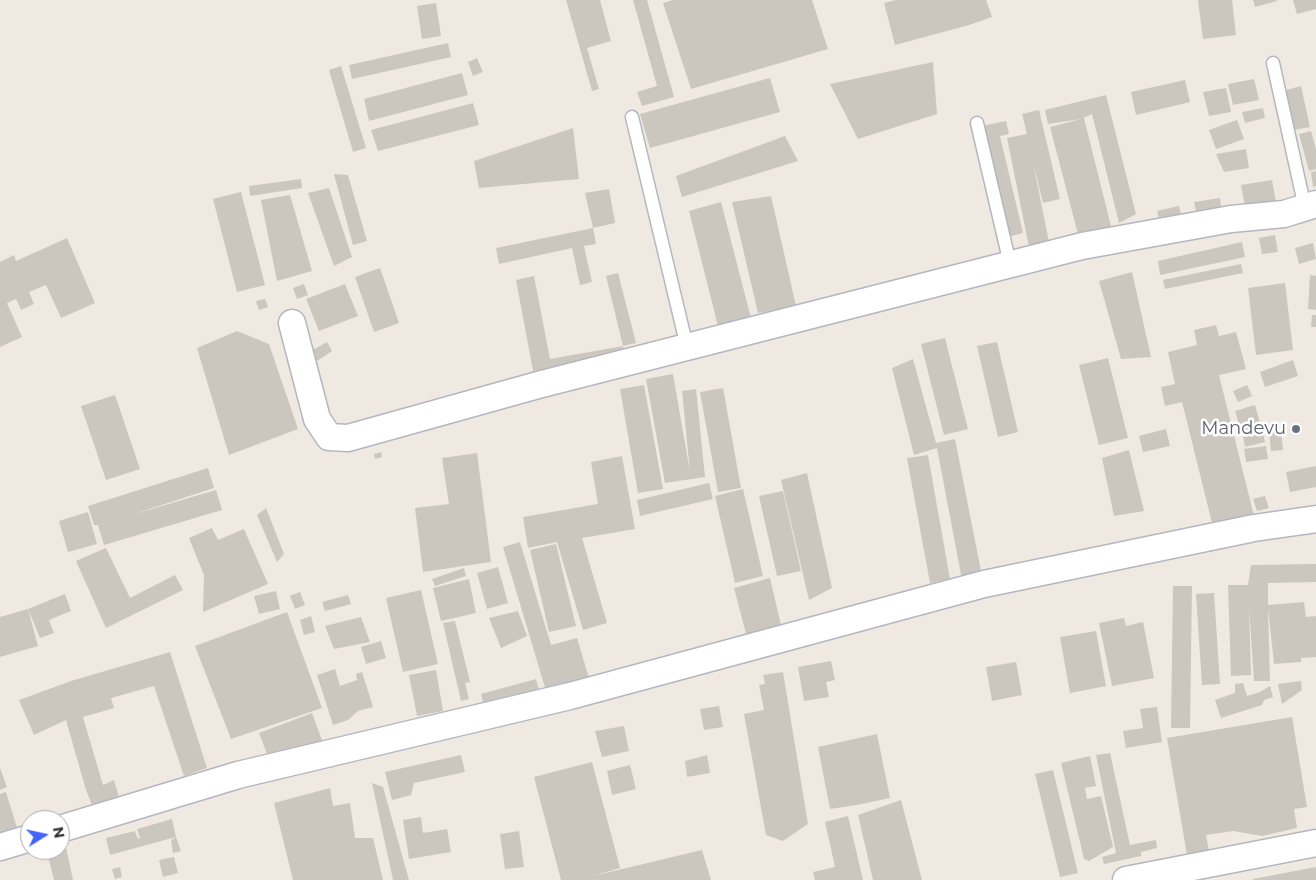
<!DOCTYPE html>
<style>
body{margin:0}
#map{position:relative;width:1316px;height:880px;overflow:hidden;background:#efe9e1;font-family:Montserrat,sans-serif}
canvas{display:block}
.north{position:absolute;left:20px;top:810px;width:50px;height:50px;box-sizing:border-box;background:#fff;border:1px solid #ababab;border-radius:50%;rotate:80deg;font-size:14px;font-weight:700;line-height:20px;text-align:center;color:#2e2e2e}
.north::after{content:'';display:block;margin:auto;width:18px;height:22px;background:#4264fb;clip-path:polygon(50% 0,100% 100%,50% 72%,0 100%)}
</style>
<div id="map">
<canvas width="1316" height="880"></canvas>
<div class="north">N</div>
</div>
<script>
const g = document.querySelector('canvas').getContext('2d');
g.lineJoin = 'round';
function fill(path, color) {
  g.fillStyle = color;
  g.fill(path, 'evenodd');
}
function toPath(rows) {
  const path = new Path2D();
  for (const r of rows) {
    path.moveTo(r[0], r[1]);
    for (let i = 2; i < r.length; i += 2) path.lineTo(r[i], r[i + 1]);
  }
  return path;
}
function trace(path, color, width, dash) {
  g.strokeStyle = color;
  g.lineWidth = width;
  g.lineCap = dash ? 'butt' : 'round';
  g.setLineDash(dash || []);
  g.stroke(path);
}
function drawText(font, color, halo, rows, align = 'center') {
  g.font = font + ' Montserrat,sans-serif';
  g.lineWidth = 5;
  g.setLineDash([]);
  g.textBaseline = 'middle';
  g.strokeStyle = halo;
  g.fillStyle = color;
  for (const [text, x, y, turn = 0] of rows) {
    g.save();
    g.translate(x, y);
    g.rotate((+turn || 0) * Math.PI / 180);
    g.textAlign = isNaN(turn) ? turn : align;
    if (halo) g.strokeText(text, 0, 0);
    g.fillText(text, 0, 0);
    g.restore();
  }
}
fill(toPath([
 [566,0,600,0,611,41,587,48,599,89,592,91],
 [633,0,647,0,674,97,642,106,637,92,657,86],
 [673,0,812,0,828,49,691,89,663,3],
 [896,0,986,0,992,17,969,25,895,45,884,3],
 [1198,0,1232,0,1236,35,1203,39],
 [1253,0,1277,0,1277,1,1255,7],
 [1293,0,1316,0,1316,9,1297,14],
 [436,3,441,36,422,39,417,6],
 [448,43,451,57,352,79,349,65],
 [477,58,483,72,473,76,468,62],
 [933,62,937,114,858,139,830,84],
 [341,66,366,148,353,152,329,70],
 [462,73,468,95,369,121,364,99],
 [770,78,780,112,650,148,640,114],
 [1254,79,1259,100,1233,105,1228,84],
 [1185,80,1190,102,1136,115,1131,92],
 [1301,86,1310,127,1294,130,1286,90],
 [1226,88,1231,112,1209,116,1203,92],
 [1106,95,1136,214,1119,223,1092,114,1084,118,1112,230,1079,238,1050,127,1081,119,1048,124,1045,110],
 [473,103,479,125,378,151,371,130],
 [1263,108,1265,118,1245,123,1242,112],
 [1039,110,1060,199,1043,203,1033,162,1050,247,1030,252,1007,138,1027,134,1022,114],
 [1237,120,1244,139,1216,149,1209,130],
 [1006,121,1009,134,1000,136,1023,233,1008,237,982,126],
 [573,128,579,179,479,188,474,161],
 [1311,131,1316,149,1316,169,1309,171,1299,134],
 [785,136,798,161,682,197,676,176],
 [1246,149,1249,168,1224,172,1216,154],
 [1316,171,1316,186,1313,187,1311,172],
 [334,174,348,175,367,241,353,245],
 [301,179,302,188,250,196,249,186],
 [1272,180,1277,207,1246,212,1241,185],
 [329,188,352,257,334,266,308,193],
 [609,189,615,223,593,228,585,193],
 [241,192,265,285,237,292,213,199],
 [290,195,312,271,277,281,261,200],
 [771,196,796,306,758,313,732,202],
 [1220,198,1222,212,1197,216,1194,202],
 [721,202,751,318,718,326,689,211],
 [1179,206,1182,218,1160,223,1157,211],
 [593,228,596,244,584,246,592,282,580,285,572,248,499,264,496,248],
 [1275,235,1278,252,1262,254,1259,238],
 [67,238,95,303,61,318,46,285,29,292,34,304,21,310,16,299,7,303,22,337,0,347,0,262,14,255,16,261],
 [1242,242,1245,257,1160,275,1158,261],
 [1313,243,1316,259,1299,264,1295,248],
 [1241,264,1243,273,1165,289,1163,280],
 [380,268,399,323,374,332,355,277],
 [1132,272,1151,357,1121,359,1099,281],
 [618,273,636,343,623,346,606,276],
 [1310,275,1316,276,1316,310,1308,309],
 [534,276,550,359,623,346,626,359,534,376,516,280],
 [1285,283,1293,350,1256,355,1248,288],
 [304,284,308,295,297,299,293,288],
 [345,284,358,316,319,331,306,299],
 [265,299,268,307,259,310,256,301],
 [1312,315,1316,315,1316,327,1311,327],
 [1216,325,1219,336,1236,332,1246,369,1219,375,1255,520,1214,531,1182,402,1165,406,1161,387,1175,384,1168,352,1197,345,1194,330],
 [237,331,269,344,298,429,229,455,197,348],
 [945,338,968,429,944,435,921,344],
 [327,342,332,351,317,361,311,351],
 [997,342,1018,432,998,437,977,346],
 [1108,358,1128,438,1099,445,1079,365],
 [913,359,936,443,955,439,982,576,962,580,937,448,914,455,892,368],
 [1293,360,1298,376,1265,387,1260,372],
 [673,374,690,472,682,391,696,389,705,477,665,483,646,379],
 [644,385,663,489,638,493,620,389],
 [1247,385,1252,396,1238,402,1233,391],
 [723,388,741,488,718,492,700,392],
 [115,395,140,469,106,480,81,406],
 [1255,405,1261,426,1241,431,1235,411],
 [1166,429,1170,446,1143,452,1139,436],
 [1281,431,1283,450,1271,451,1269,432],
 [1263,433,1265,442,1245,447,1243,437],
 [1266,446,1268,459,1246,462,1244,449],
 [1129,450,1144,511,1114,516,1102,458],
 [381,452,382,457,375,459,374,454],
 [477,453,491,562,423,572,415,508,449,504,442,458],
 [928,455,950,579,930,583,907,458],
 [622,456,635,529,582,538,607,623,583,630,557,542,528,548,523,517,598,504,591,462],
 [1316,466,1316,487,1290,492,1286,472],
 [208,468,214,488,131,515,216,490,222,510,104,545,98,525,94,525,88,506],
 [807,473,832,588,809,600,781,480],
 [709,483,713,499,640,516,637,500],
 [743,489,763,576,735,583,715,496],
 [783,491,801,571,777,576,759,496],
 [1265,496,1269,508,1257,511,1253,499],
 [266,508,284,554,277,562,257,515],
 [88,512,97,544,68,552,59,521],
 [212,528,218,540,244,529,268,584,203,612,204,575,189,538],
 [520,542,551,645,577,638,589,678,546,691,503,547],
 [556,544,576,626,549,632,530,550],
 [106,548,130,598,175,575,183,590,106,628,76,561],
 [1316,564,1316,582,1268,583,1268,605,1304,602,1306,617,1316,616,1316,657,1301,658,1301,662,1274,664,1268,608,1270,681,1254,681,1249,607,1251,675,1231,676,1228,585,1248,585,1251,565],
 [498,567,508,603,487,609,477,573],
 [464,568,466,576,435,586,432,579],
 [770,578,781,625,746,634,734,588],
 [469,579,476,613,441,621,433,588],
 [1173,586,1192,586,1190,728,1171,728],
 [421,590,438,664,403,672,386,598],
 [276,591,280,609,259,614,254,596],
 [300,592,305,605,295,609,290,596],
 [1214,593,1220,684,1202,685,1196,594],
 [65,594,71,611,49,620,54,633,40,638,28,609,38,646,0,657,0,617,28,609],
 [348,595,351,604,325,611,322,602],
 [518,611,527,636,501,648,489,618],
 [287,612,322,708,231,739,195,646],
 [311,616,315,632,304,635,300,620],
 [361,617,370,642,334,649,325,626],
 [1124,618,1126,626,1143,622,1154,678,1112,686,1099,623],
 [455,621,470,682,465,683,469,699,461,701,443,623],
 [1096,631,1106,686,1070,693,1060,637],
 [381,641,386,658,366,664,361,647],
 [170,652,207,768,184,776,154,686,111,698,114,708,83,717,103,785,114,780,119,797,92,805,86,790,66,720,34,735,19,700,71,681],
 [831,661,835,680,826,682,829,697,804,701,798,667],
 [1016,662,1022,695,992,701,986,667],
 [335,669,340,686,357,680,356,674,362,672,373,707,358,711,348,720,333,725,317,675],
 [436,670,443,711,417,716,409,675],
 [783,672,808,824,783,841,766,835,744,714,764,710,759,685,765,684,763,675],
 [536,679,540,694,485,709,481,694],
 [1301,681,1302,690,1282,704,1278,684],
 [1243,683,1247,696,1260,692,1270,686,1273,697,1264,700,1262,705,1221,718,1215,700,1235,693,1235,684],
 [719,706,723,727,704,730,700,709],
 [1157,707,1162,742,1126,748,1123,731,1143,728,1140,709],
 [312,713,323,743,270,762,259,733],
 [1292,717,1307,807,1294,809,1297,828,1262,836,1233,831,1206,835,1210,857,1188,861,1167,738],
 [624,726,629,751,602,757,595,731],
 [877,734,890,798,857,805,830,809,818,747],
 [1110,753,1130,845,1156,840,1157,848,1141,852,1141,856,1104,864,1102,857,1116,853,1096,755],
 [461,755,465,772,414,783,411,795,392,800,385,772],
 [707,755,710,773,687,777,685,761],
 [1090,756,1096,786,1085,788,1087,799,1101,796,1113,847,1089,861,1084,859,1061,763],
 [592,762,620,868,593,876,702,850,711,880,561,880,534,777],
 [630,765,636,789,612,795,607,771],
 [0,768,7,787,0,790],
 [1053,770,1078,873,1060,877,1035,774],
 [372,783,383,787,409,880,393,880],
 [330,788,333,806,350,803,355,838,373,838,383,880,293,880,274,803],
 [6,792,19,834,0,840,0,794],
 [901,800,922,880,873,880,858,815],
 [848,816,863,880,815,880,813,872,835,867,825,822],
 [421,817,423,833,447,829,451,852,409,859,403,820],
 [172,819,176,837,110,855,106,838,135,831,138,839,140,838,137,829],
 [519,831,524,867,505,869,500,834],
 [176,837,181,851,173,853,171,840],
 [66,847,73,880,54,880,47,852],
 [174,857,178,873,163,877,159,860],
 [120,867,122,877,115,879,112,869],
 [1316,867,1316,880,1253,880,1253,879]
]), '#cbc7bf');
const service = toPath([
 [1273,63,1305,208],
 [632,117,687,347],
 [977,123,1010,264]
]);
const minor = toPath([
 [292,323,317,419,329,437,348,438,538,385,1082,246,1231,219,1284,214,1316,204],
 [60,829,238,775,570,696,984,584,1254,528,1316,519],
 [0,847,30,838],
 [1126,880,1316,843]
]);
trace(service, '#b4b7c1', 15);
trace(minor, '#b4b7c1', 29);
trace(service, '#fff', 12);
trace(minor, '#fff', 26);
for (const [x, y, r, color] of [
 [1296,429,5,"#6b7280"]
]) {
  const dot = new Path2D();
  dot.arc(x, y, r, 0, 2 * Math.PI);
  g.fillStyle = color;
  g.fill(dot);
  trace(dot, '#fff', 2);
}
drawText('18px', '#5b616d', '#fff', [
 ["Mandevu",1286,429]
], 'right');
</script>
